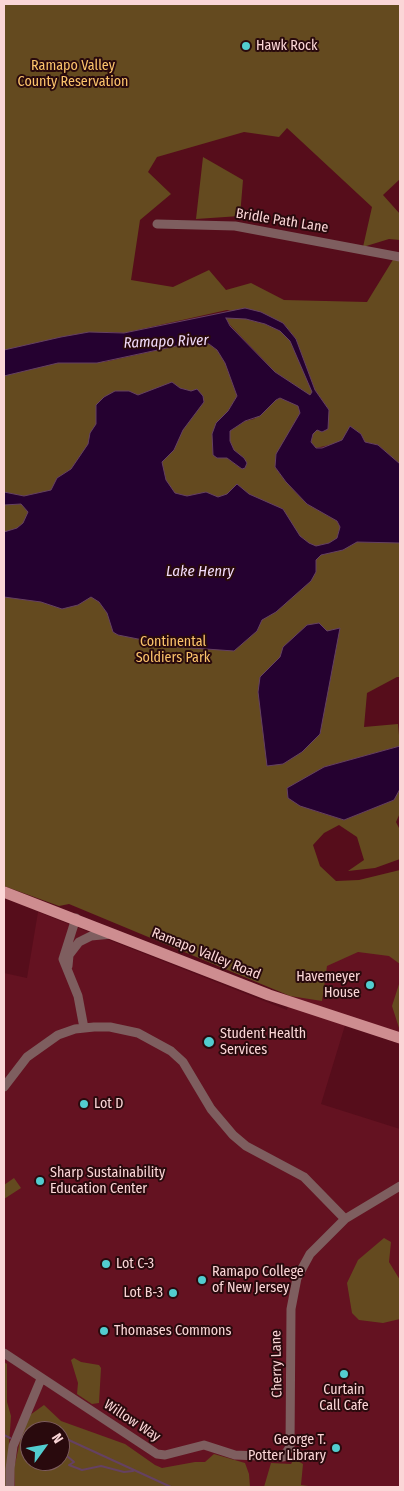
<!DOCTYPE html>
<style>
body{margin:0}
#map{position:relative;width:404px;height:1491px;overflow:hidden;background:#560d1b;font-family:"Fira Sans Condensed",sans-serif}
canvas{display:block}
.frame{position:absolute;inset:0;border:5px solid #fbd6d7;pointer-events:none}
.north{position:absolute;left:20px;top:1421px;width:50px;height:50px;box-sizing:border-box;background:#290a0d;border:1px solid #7d5c5e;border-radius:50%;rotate:58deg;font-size:14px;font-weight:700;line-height:20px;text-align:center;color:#fbd6d7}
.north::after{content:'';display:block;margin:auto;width:18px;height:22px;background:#52cdcf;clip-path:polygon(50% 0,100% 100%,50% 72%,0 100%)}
</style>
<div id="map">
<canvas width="404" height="1491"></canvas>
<div class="frame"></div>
<div class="north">N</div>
</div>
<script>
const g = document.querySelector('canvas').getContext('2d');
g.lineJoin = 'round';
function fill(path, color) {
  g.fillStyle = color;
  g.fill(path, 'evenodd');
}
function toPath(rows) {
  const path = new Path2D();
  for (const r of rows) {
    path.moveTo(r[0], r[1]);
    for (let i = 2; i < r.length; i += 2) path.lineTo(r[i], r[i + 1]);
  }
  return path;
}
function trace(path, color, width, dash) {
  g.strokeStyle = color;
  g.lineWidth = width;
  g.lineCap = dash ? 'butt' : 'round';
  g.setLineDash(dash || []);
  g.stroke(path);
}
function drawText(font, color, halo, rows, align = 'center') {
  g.font = font + ' "Fira Sans Condensed",sans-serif';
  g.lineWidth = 4;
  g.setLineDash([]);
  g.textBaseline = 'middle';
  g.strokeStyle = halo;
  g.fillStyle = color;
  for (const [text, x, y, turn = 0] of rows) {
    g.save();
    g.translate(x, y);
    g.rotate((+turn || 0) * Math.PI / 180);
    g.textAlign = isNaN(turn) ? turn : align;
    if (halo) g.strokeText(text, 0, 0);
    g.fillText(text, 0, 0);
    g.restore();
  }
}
fill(toPath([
 [38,912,287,1010,302,913,400,937,400,1038,346,1022,321,1104,400,1129,400,1487,4,1487,4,973,27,978],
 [30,1431,60,1431,60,1461,30,1461]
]), '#641221');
fill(toPath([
 [4,4,400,4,400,179,383,195,400,214,400,240,389,239,363,247,372,207,287,128,279,137,244,132,157,157,148,172,171,194,140,220,131,280,173,287,209,270,226,290,251,283,284,300,367,302,394,258,400,261,400,464,378,445,365,442,361,434,350,427,343,440,334,444,316,448,311,443,313,434,329,410,315,390,296,339,283,323,227,310,124,333,108,332,104,362,181,345,199,342,209,344,217,350,225,363,237,396,228,411,216,424,217,458,227,458,242,469,245,468,247,463,234,450,230,441,230,431,245,421,254,419,276,400,280,398,291,402,298,406,300,413,284,442,275,467,286,482,307,504,337,521,340,527,337,538,400,543,400,677,397,677,367,693,364,727,398,724,400,746,324,767,315,811,344,820,394,800,400,789,400,813,396,822,400,830,400,859,375,868,348,871,364,860,357,837,339,825,324,833,313,845,320,866,336,881,359,880,400,870,400,964,389,956,358,952,327,966,322,1001,290,996,69,904,59,906,4,886],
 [203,157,243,180,240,216,196,219],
 [225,317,246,319,265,324,280,331,290,341,313,392,310,396,275,372,230,325],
 [400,981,400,1031,392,1006],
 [14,1178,21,1188,4,1199,4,1185],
 [384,1238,391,1242,389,1262,400,1280,400,1319,383,1323,359,1320,352,1313,347,1283,358,1260],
 [74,1358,81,1362,99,1365,101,1368,99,1403,92,1404,77,1394,78,1383,71,1360],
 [4,1362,7,1364,7,1402,11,1416,6,1487,4,1487],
 [44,1405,61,1421,125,1444,155,1465,162,1468,195,1462,205,1462,214,1454,245,1463,249,1474,250,1487,15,1487,14,1469,21,1436,30,1415],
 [30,1431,60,1431,60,1461,30,1461],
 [294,1459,303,1464,301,1485,316,1487,264,1487,271,1463,291,1464]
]), '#644a1f');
const water = toPath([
 [245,308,261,312,283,323,296,339,315,390,329,410,328,429,322,432,317,430,313,434,311,442,316,448,322,448,342,440,350,426,361,434,365,442,378,445,400,464,400,543,357,542,343,550,321,555,316,560,316,572,311,581,276,612,262,620,257,631,234,651,178,647,118,635,113,632,107,613,99,602,91,597,78,605,62,609,41,602,4,597,4,532,17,528,23,523,28,512,21,504,4,505,4,492,24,496,51,490,57,478,71,469,88,444,90,433,96,424,96,405,104,397,115,391,129,391,138,395,172,382,180,388,191,391,197,389,203,396,204,402,183,430,174,450,162,462,166,480,175,493,187,496,206,492,218,497,227,494,237,484,249,494,283,509,300,536,309,543,316,546,329,543,337,538,340,527,337,521,307,504,286,482,275,467,276,454,300,413,298,406,280,398,276,400,260,416,245,421,230,431,230,441,234,450,244,458,247,463,245,468,242,469,227,458,217,458,213,455,212,434,216,423,228,411,237,396,225,363,217,350,209,344,199,342,181,345,97,363,58,363,4,376,4,350,61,337,89,332,124,333,245,308],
 [226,318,246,319,265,324,280,331,290,341,312,392,310,395,275,372,230,326,226,318],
 [319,623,327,631,340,628,320,734,302,752,283,764,267,766,258,692,260,677,280,657,283,647,307,625,319,623],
 [400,746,400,789,394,800,344,820,300,806,288,798,287,788,324,767,400,746]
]);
fill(water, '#250130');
trace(water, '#654162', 1);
trace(toPath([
 [42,1431,51,1427,54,1431],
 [4,1435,10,1438],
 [60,1436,171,1487],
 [21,1438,30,1434],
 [25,1438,30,1447],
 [60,1439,67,1456,74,1462,69,1465,82,1470,101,1466,124,1472,133,1471]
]), '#654162', 2);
trace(toPath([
 [157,224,235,226,400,257],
 [76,918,63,959,78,996,84,1028],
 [68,966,69,955,79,942,91,936,112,934],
 [4,1087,27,1057,58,1035,75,1029,94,1027,110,1027,138,1033,171,1051,183,1062,211,1109,233,1135,246,1146,304,1177,345,1219],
 [4,1353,157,1454,165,1455,204,1445,235,1455,283,1457,290,1447,291,1309,297,1278,310,1254,345,1219,400,1186],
 [10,1487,10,1469,13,1446,41,1379]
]), '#7e5e5f', 9);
trace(toPath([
 [4,892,269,995,400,1038]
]), '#ce8d90', 11);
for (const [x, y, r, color] of [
 [246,46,5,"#52cdcf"],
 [370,985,5,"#52cdcf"],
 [209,1042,6,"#52cdcf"],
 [84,1104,5,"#52cdcf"],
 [40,1181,5,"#52cdcf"],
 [106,1264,5,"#52cdcf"],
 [202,1280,5,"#52cdcf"],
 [173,1293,5,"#52cdcf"],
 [104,1331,5,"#52cdcf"],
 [344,1374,5,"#52cdcf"],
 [336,1448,5,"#52cdcf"]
]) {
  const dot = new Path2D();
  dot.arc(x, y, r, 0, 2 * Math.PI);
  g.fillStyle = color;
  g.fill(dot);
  trace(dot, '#290a0d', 2);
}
drawText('14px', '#fbd6d7', '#290a0d', [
 ["Hawk Rock",256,46],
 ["Havemeyer",360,977,"right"],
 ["House",360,993,"right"],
 ["Student Health",220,1034],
 ["Services",220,1050],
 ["Lot D",94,1104],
 ["Sharp Sustainability",50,1173],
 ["Education Center",50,1189],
 ["Lot C-3",116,1264],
 ["Ramapo College",212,1272],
 ["of New Jersey",212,1288],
 ["Lot B-3",163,1293,"right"],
 ["Thomases Commons",114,1331],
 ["Curtain",344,1390,"center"],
 ["Call Cafe",344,1406,"center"],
 ["George T.",326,1440,"right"],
 ["Potter Library",326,1456,"right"]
], 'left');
drawText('14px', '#fcc46c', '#290a0d', [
 ["Ramapo Valley",73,66],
 ["County Reservation",73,82],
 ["Continental",173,642],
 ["Soldiers Park",173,658]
]);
drawText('14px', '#fbd6d7', '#290a0d', [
 ["Bridle Path Lane",282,221,9],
 ["Ramapo Valley Road",206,954,22],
 ["Cherry Lane",277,1364,-91],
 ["Willow Way",132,1421,33]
]);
drawText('italic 15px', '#f2dbfb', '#290a0d', [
 ["Ramapo River",166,342,-2],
 ["Lake Henry",200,572]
]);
</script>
